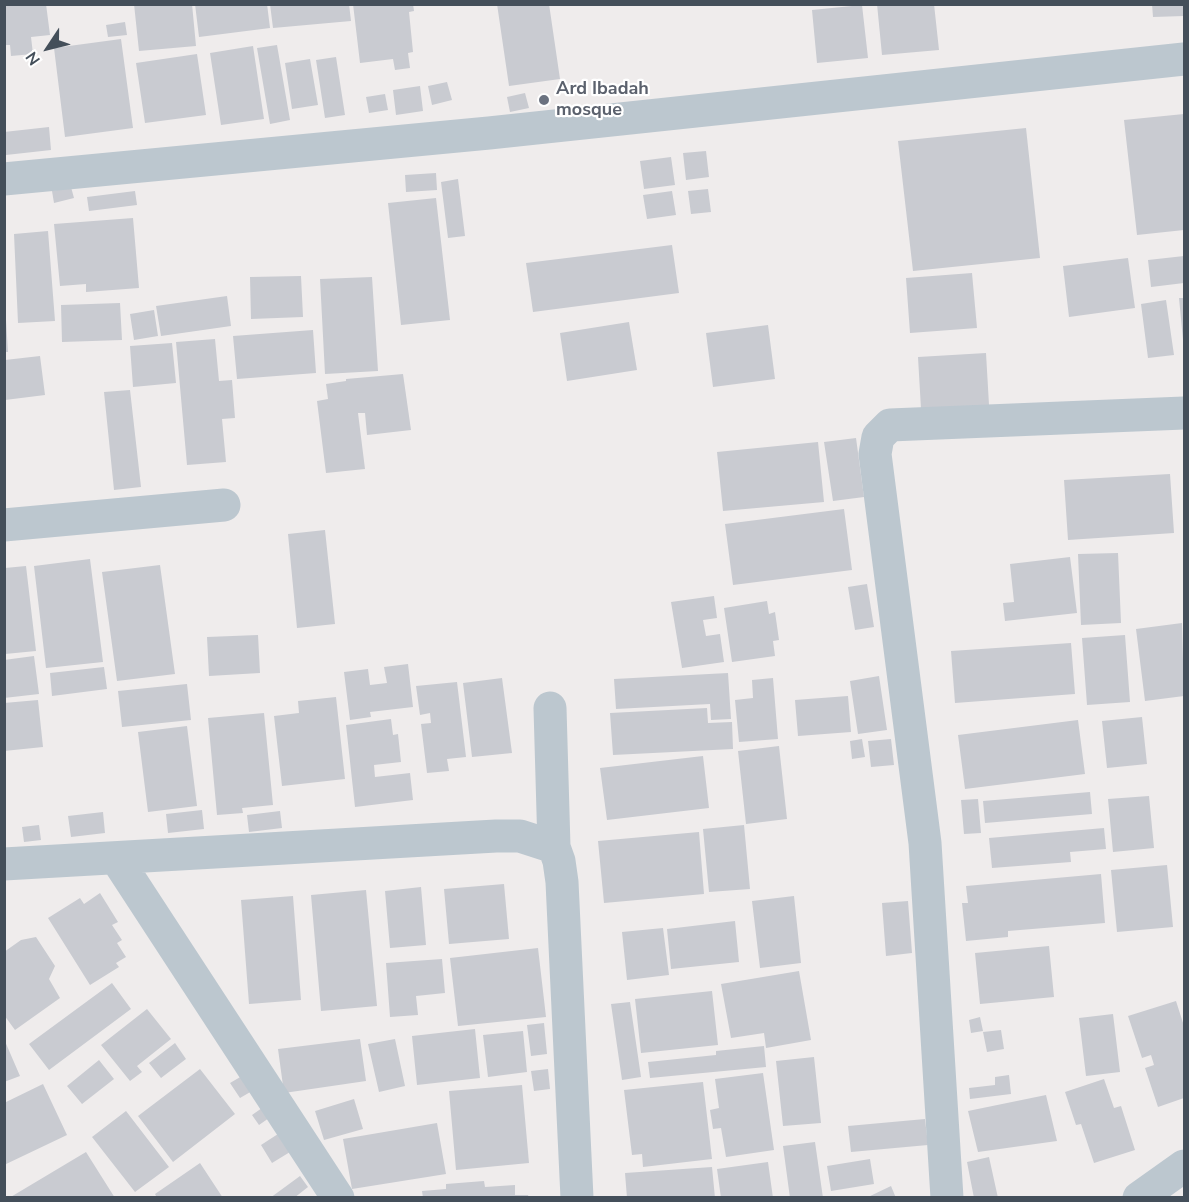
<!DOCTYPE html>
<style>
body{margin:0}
#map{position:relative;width:1189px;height:1202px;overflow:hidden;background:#efecec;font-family:"Nunito Sans",sans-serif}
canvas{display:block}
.frame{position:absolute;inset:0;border:6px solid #444f5a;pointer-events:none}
.north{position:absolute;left:18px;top:18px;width:60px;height:60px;-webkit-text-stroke:4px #fff;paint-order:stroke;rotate:235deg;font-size:16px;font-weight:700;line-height:24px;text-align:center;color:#444f5a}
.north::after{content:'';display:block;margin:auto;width:21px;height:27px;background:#444f5a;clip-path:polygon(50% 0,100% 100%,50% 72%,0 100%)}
</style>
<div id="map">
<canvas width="1189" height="1202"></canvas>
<div class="frame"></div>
<div class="north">N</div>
</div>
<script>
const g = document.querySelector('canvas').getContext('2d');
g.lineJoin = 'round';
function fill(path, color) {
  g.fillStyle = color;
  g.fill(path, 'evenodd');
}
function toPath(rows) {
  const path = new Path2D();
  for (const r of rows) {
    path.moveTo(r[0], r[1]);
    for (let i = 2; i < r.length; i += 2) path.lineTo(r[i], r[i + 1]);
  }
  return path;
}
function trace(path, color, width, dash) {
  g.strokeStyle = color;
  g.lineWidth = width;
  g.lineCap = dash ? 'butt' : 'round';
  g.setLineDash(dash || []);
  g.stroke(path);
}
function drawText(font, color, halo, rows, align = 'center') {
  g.font = font + ' "Nunito Sans",sans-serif';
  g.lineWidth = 4.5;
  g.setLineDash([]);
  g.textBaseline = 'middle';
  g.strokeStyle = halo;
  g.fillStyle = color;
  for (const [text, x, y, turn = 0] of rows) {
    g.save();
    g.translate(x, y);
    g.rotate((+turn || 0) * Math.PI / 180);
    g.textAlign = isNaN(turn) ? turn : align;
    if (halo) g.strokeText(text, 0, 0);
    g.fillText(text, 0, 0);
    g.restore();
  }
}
fill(toPath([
 [5,4,46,4,50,35,31,37,33,54,11,56,10,45,5,45],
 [134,4,192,4,196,46,139,51],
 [195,4,267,4,270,28,199,37],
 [270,4,349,4,351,21,273,28],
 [353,4,413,4,414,11,409,12,413,52,408,53,410,68,395,70,393,59,360,63],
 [497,4,549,4,560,79,509,86],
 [877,4,934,4,939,50,882,55],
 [1152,4,1184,4,1184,16,1153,17],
 [862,5,868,58,817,63,812,10],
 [125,22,127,35,108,37,106,25],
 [121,39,133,128,65,137,54,48],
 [277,45,290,120,270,124,257,48],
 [253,46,264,119,221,125,210,53],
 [197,54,206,115,145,123,136,63],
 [336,57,345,115,325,118,316,60],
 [310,59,318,105,292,109,285,63],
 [447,82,452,100,432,105,428,86],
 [420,86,423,111,396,115,393,90],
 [525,93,529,108,510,112,507,97],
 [385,94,388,110,369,113,366,97],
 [1184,114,1184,230,1137,235,1124,120],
 [49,127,51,150,6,155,4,132],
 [1026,128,1040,258,913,271,898,141],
 [706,151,709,177,686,180,683,153],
 [671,157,675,185,644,189,640,161],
 [436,173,437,190,406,192,405,175],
 [458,179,465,236,448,238,441,182],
 [71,187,74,198,54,203,52,191],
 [708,189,711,212,691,214,688,191],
 [135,191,137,205,89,211,87,197],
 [672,191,676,215,647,219,643,195],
 [436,198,450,320,401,325,388,203],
 [133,218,139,288,86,292,86,284,60,286,54,224],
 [48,231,55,321,18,323,14,234],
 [672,245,679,293,533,312,526,263],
 [1184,256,1184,283,1151,287,1148,260],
 [1128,258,1135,308,1069,317,1063,266],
 [972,273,977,328,910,333,906,278],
 [301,276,303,317,251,319,250,277],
 [372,277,378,371,325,374,320,279],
 [227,296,231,326,161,336,156,306],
 [1179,298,1184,298,1184,340,1183,340],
 [1166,300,1174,355,1148,358,1141,304],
 [120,303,122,340,62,342,61,305],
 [154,310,158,336,134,340,130,314],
 [4,320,6,320,8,352,4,352],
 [629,322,637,370,567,381,560,333],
 [768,325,775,379,713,387,706,333],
 [313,330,316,373,237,379,233,336],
 [215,339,219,381,232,380,235,418,222,419,226,462,187,465,176,342],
 [172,343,176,383,133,387,130,346],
 [986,353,989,405,921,409,918,357],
 [40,356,45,395,5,400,5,360],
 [403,374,411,430,367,435,365,413,358,413,365,469,326,473,317,401,328,399,326,384,346,381,346,379],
 [130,390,141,487,114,490,104,392],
 [856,438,864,497,833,501,824,442],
 [818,442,824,502,723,511,717,452],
 [1170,474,1174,533,1068,540,1064,480],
 [844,509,852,570,733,585,725,524],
 [325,530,335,624,297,628,288,534],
 [1118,553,1121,623,1081,625,1078,554],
 [1070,557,1077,613,1005,621,1003,603,1014,602,1010,564],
 [90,559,103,662,46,668,34,566],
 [160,565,175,674,117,681,102,572],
 [26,566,36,651,5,654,5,568],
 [867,584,874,627,855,630,848,587],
 [714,596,717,618,703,620,706,636,720,634,724,662,682,668,671,602],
 [767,601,769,614,775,612,779,640,773,641,775,656,732,662,724,608],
 [1182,623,1184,696,1145,701,1136,629],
 [258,635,260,673,209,676,207,637],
 [1125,635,1130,702,1087,705,1082,638],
 [1071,643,1075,694,955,703,951,651],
 [34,656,39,694,4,698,4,660],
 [408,664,413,707,370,712,371,717,350,720,344,672,368,669,370,685,387,683,384,667],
 [104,667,107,689,52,696,50,673],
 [728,673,731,719,711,720,710,704,616,709,614,679],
 [879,676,887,730,858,734,850,681],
 [502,678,512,753,472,757,463,683],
 [773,678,778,739,739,742,735,700,753,698,752,680],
 [457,682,466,757,447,759,449,771,427,773,421,724,431,723,430,713,420,715,416,686],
 [187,684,191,720,122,727,118,691],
 [848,696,851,732,798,736,795,700],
 [336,697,345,779,282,786,274,716,299,713,298,701],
 [38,700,43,747,4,751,4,703],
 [707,708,708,723,732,722,733,749,613,755,610,713],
 [264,713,273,805,242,808,243,813,217,815,208,718],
 [1142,717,1147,764,1107,768,1102,721],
 [391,719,393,735,398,734,401,762,374,765,375,777,410,773,413,800,355,807,346,725],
 [1078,720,1085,774,965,789,958,735],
 [187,726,197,806,148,812,138,732],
 [862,739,865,757,852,759,850,741],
 [891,739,894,765,871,767,868,741],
 [779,746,787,819,746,824,738,751],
 [703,756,709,808,607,820,600,768],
 [1090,792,1092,814,985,823,983,801],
 [1149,796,1154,848,1113,852,1108,799],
 [978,799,981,833,964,834,961,800],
 [202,810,204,829,168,833,166,814],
 [280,811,282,828,249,832,247,815],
 [103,812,105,833,71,837,68,816],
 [39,825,41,840,24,842,22,827],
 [744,825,750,889,709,892,703,829],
 [1104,828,1106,849,1070,852,1071,862,992,868,989,838],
 [699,832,704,894,604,903,598,841],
 [1167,865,1173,927,1117,932,1111,870],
 [1101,874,1105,923,1008,931,1008,937,966,941,962,903,968,903,966,886],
 [504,884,509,939,449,944,444,889],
 [421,887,426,945,390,948,385,891],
 [366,890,377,1006,321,1011,311,895],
 [100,893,118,922,112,925,122,940,117,943,126,957,116,963,119,967,90,985,48,918,80,898,84,904],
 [293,896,301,1000,249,1004,241,900],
 [794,896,801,963,760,968,752,901],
 [908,901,912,953,886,956,882,903],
 [735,921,739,962,671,969,667,929],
 [663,928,669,975,627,980,622,932],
 [36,937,55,966,49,979,60,998,15,1030,4,1015,4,952,21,940],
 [1049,946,1054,997,980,1004,975,953],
 [538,948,546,1017,458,1026,450,958],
 [442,959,445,993,416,996,418,1015,390,1017,386,963],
 [799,971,811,1040,766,1048,764,1033,731,1038,721,984],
 [112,983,131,1009,49,1070,29,1044],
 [712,991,718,1045,641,1053,635,999],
 [1176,1001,1184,1026,1184,1098,1158,1107,1145,1068,1154,1065,1151,1055,1142,1058,1128,1016],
 [630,1002,641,1077,622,1080,611,1004],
 [147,1009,171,1039,137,1066,142,1072,130,1081,101,1045],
 [1113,1014,1120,1072,1086,1076,1079,1018],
 [980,1017,983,1031,971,1033,969,1020],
 [544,1023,547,1054,531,1056,527,1025],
 [475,1029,480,1078,417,1085,412,1036],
 [1001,1030,1004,1049,987,1052,983,1032],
 [523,1031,527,1072,488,1077,483,1035],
 [4,1039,20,1076,4,1082],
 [360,1039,366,1081,284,1093,278,1049],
 [395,1039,405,1086,379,1092,368,1044],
 [175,1043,186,1059,161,1078,149,1063],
 [764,1046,766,1067,650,1078,648,1062,716,1055,716,1051],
 [814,1057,821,1123,783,1126,776,1061],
 [99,1060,114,1079,82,1104,67,1086],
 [200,1069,235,1114,173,1162,138,1116],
 [548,1069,550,1089,534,1091,531,1071],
 [763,1073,774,1150,726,1157,721,1128,713,1129,710,1110,719,1108,715,1079],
 [1009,1075,1011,1094,970,1099,969,1088,995,1085,995,1077],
 [242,1076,252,1091,240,1098,230,1083],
 [1104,1079,1114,1108,1121,1106,1135,1150,1094,1163,1081,1124,1076,1125,1065,1092],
 [703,1082,712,1159,643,1167,642,1154,632,1155,624,1090],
 [43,1084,67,1135,4,1165,4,1103],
 [522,1085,529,1163,456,1170,449,1091],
 [1046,1095,1057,1141,978,1152,968,1111],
 [354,1099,363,1129,324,1140,315,1111],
 [262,1108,269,1118,259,1125,252,1115],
 [126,1111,169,1167,135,1192,92,1137],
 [925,1119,928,1145,851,1152,848,1126],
 [437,1123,446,1174,352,1189,343,1139],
 [278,1134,290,1152,272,1163,261,1145],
 [815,1142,823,1198,790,1198,783,1146],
 [86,1152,115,1198,9,1198],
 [989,1157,998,1198,974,1198,967,1162],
 [870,1159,874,1184,831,1191,827,1166],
 [768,1162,773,1198,721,1198,717,1169],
 [200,1163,223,1198,157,1198,155,1194],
 [712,1167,715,1198,627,1198,625,1173],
 [300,1176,308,1187,294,1198,270,1198],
 [484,1181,485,1187,515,1185,515,1195,528,1195,529,1198,423,1198,422,1191,446,1189,446,1184],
 [891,1186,896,1198,866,1198]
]), '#c9cbd1');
trace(toPath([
 [4,179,489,133,1184,59],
 [4,525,224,505],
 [550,708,554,847],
 [116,858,338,1198],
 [4,864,496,836,520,836,554,847,559,861,562,882,577,1198],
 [947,1198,925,843,875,454,878,437,890,425,1184,413],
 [1139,1198,1184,1166]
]), '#bcc7cf', 33);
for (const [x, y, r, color] of [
 [544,100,6,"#6b7280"]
]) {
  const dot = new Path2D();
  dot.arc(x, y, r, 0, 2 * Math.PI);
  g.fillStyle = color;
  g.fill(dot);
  trace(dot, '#fff', 2);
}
drawText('bold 18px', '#5b616d', '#fff', [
 ["Ard Ibadah",556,90],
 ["mosque",556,111]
], 'left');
</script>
